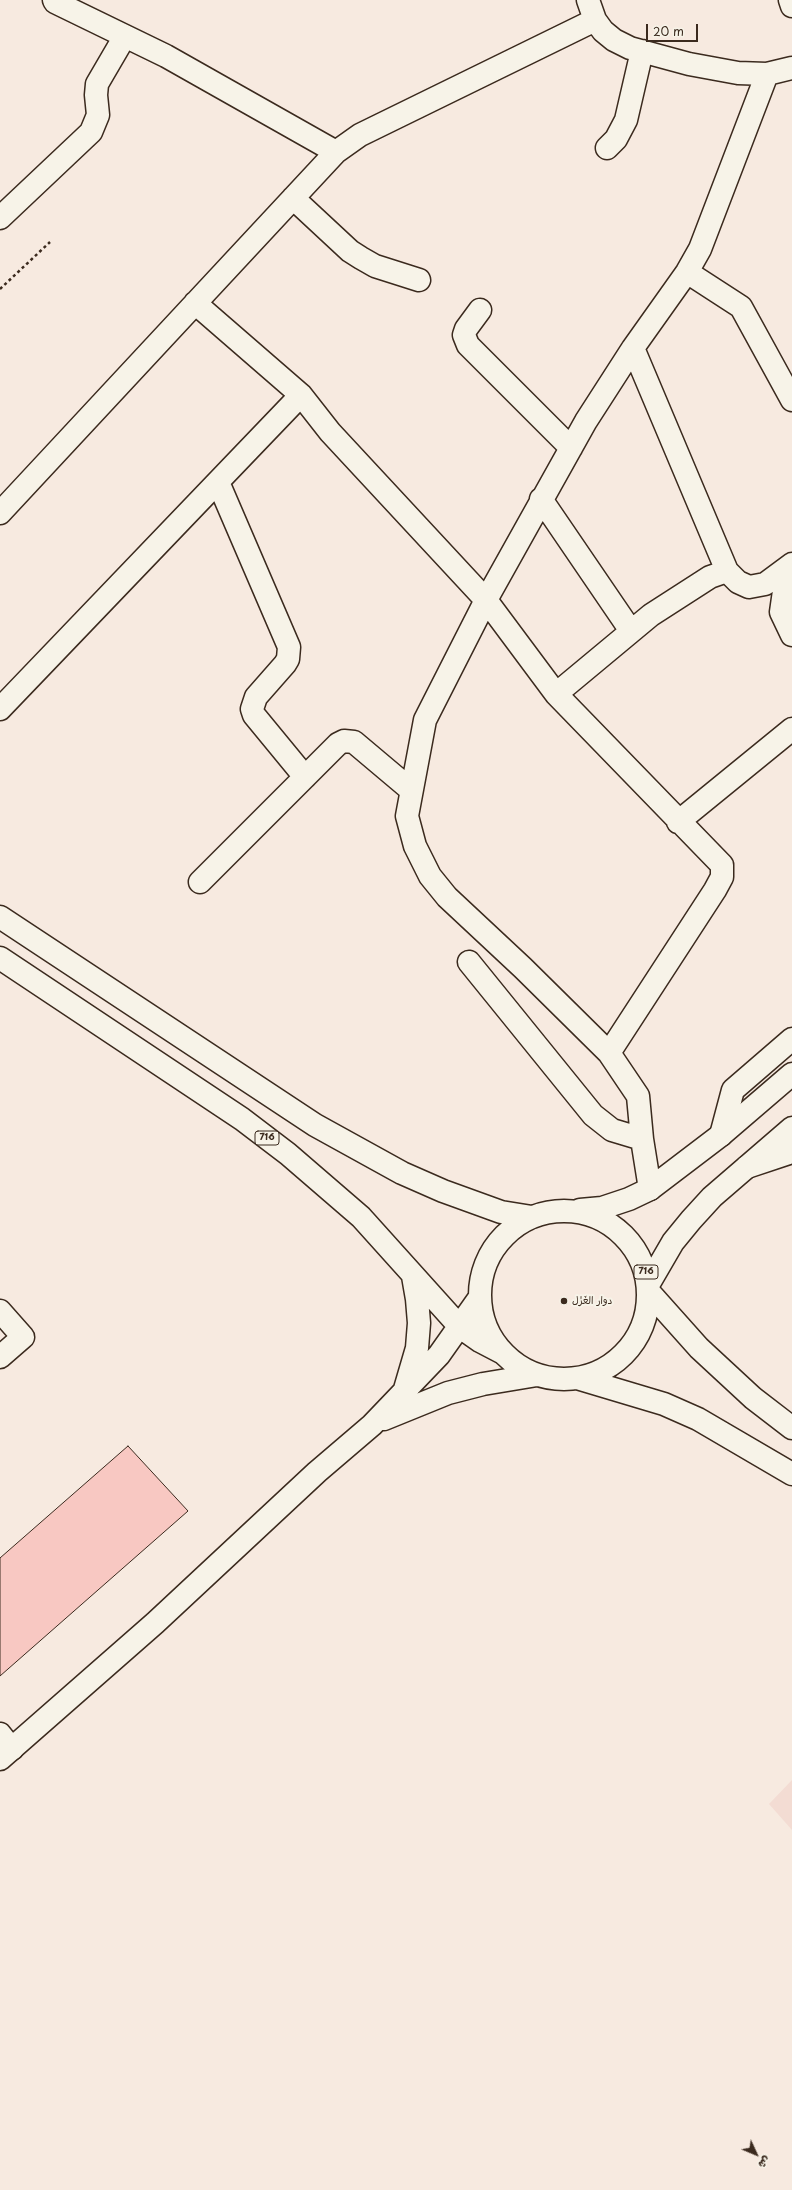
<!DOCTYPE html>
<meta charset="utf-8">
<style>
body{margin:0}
#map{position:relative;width:792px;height:2190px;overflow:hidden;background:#f7eae0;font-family:"Playpen Sans","Playpen Sans Arabic",sans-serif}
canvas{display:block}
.north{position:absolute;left:736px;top:2134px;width:40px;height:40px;-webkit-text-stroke:3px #f7f3e8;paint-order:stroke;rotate:134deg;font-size:11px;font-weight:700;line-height:16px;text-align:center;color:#3b2a1e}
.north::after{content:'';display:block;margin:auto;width:14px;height:18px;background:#3b2a1e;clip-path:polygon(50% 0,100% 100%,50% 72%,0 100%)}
.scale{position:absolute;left:646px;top:24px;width:52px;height:18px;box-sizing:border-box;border:2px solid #3b2a1e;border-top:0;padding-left:5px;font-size:12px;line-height:14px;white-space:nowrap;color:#3b2a1e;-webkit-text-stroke:3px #f7f3e8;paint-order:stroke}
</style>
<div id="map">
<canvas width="792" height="2190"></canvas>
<div class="north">ش</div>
<div class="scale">20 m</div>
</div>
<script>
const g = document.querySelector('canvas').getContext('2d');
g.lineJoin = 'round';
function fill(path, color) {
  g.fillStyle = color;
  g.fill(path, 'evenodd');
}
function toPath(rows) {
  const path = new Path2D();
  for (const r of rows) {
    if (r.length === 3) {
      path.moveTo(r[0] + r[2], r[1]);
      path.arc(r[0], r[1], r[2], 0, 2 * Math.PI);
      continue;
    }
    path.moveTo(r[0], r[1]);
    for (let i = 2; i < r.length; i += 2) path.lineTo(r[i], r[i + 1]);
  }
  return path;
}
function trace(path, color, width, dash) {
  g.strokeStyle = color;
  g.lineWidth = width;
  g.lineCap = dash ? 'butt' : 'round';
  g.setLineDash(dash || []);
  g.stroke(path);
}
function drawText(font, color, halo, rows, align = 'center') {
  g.font = font + ' "Playpen Sans","Playpen Sans Arabic",sans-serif';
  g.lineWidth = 4;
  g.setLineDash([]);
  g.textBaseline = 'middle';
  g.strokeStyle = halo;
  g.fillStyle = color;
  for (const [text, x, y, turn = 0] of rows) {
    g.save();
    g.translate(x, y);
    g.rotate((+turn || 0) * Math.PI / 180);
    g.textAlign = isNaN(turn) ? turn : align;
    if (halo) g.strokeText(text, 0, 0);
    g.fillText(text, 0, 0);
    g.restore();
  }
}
fill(toPath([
 [792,1780,792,1830,769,1804]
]), '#f3dcd3');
const building = toPath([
 [128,1446,188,1511,0,1676,0,1558,128,1446]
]);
fill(building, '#f8c8c2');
trace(building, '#3b2a1e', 1);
const minor = toPath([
 [54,0,55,2,166,56,336,152],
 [588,0,595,20,603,31,614,40,630,48,689,64,738,73,767,74,792,68],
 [790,0,792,6],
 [607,148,616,139,626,120,642,51],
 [293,198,350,251,361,258,375,266,419,280],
 [0,218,91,132,98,115,96,95,97,84,125,36],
 [687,272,741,307,792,400],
 [195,303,301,395,330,432,486,600,556,694,722,865,722,877,715,890,609,1053],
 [480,310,466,329,464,335,468,345,571,448],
 [633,348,727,571],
 [218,482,289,647,288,659,285,664,256,697,252,709,254,715,305,777],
 [541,499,631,631],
 [0,513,336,152,360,135,595,20],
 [792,571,784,591,781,612,792,635],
 [556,694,651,615,710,577,727,571,738,582,749,587,765,584,792,564],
 [0,709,301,395],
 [678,822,792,729],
 [200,882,338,744,344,741,354,742,411,790],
 [469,962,593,1115,612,1130,642,1139],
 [721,1135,733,1090,792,1039],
 [747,1167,792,1152],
 [650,1189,642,1139,638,1096,609,1053,523,968,447,897,430,876,415,846,407,816,425,720,486,600,586,421,633,348,687,272,700,249,767,74],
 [0,1311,23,1337,0,1357],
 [0,1734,12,1749]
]);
const major = toPath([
 [0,917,315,1125,402,1173,443,1191,501,1212,532,1217],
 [0,958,242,1119,288,1154,361,1217,460,1327,480,1341,503,1353],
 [580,1210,602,1208,629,1199,650,1189,721,1135,792,1074],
 [564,1295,84],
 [648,1285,673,1242,691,1220,712,1197,792,1128],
 [649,1292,699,1348,753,1398,792,1428],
 [577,1378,664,1404,698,1419,792,1474],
 [405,1389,417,1348,419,1323,417,1299,413,1276],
 [384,1419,448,1393,483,1384,537,1375],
 [0,1759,155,1623,317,1472,372,1425,439,1355,480,1297]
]);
trace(minor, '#3b2a1e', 25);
trace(major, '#3b2a1e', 25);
trace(toPath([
 [0,289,50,242]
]), '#3b2a1e', 2.5, [3, 3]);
trace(minor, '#f7f3e8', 22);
trace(major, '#f7f3e8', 22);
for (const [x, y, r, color] of [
 [564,1301,4,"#3b2a1e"]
]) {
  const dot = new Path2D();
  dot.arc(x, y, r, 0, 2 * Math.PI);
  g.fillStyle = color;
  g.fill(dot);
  trace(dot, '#f7f3e8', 1.5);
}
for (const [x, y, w] of [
 [267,1138,24],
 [646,1272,24]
]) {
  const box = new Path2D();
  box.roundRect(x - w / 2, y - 7, w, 14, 3);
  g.fillStyle = '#f7f3e8';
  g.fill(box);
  trace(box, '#3b2a1e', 1);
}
drawText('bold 9px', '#3b2a1e', null, [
 ["716",267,1138],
 ["716",646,1272]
]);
drawText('10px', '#3b2a1e', '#f7f3e8', [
 ["دوار الغَزْل",572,1301]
], 'left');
</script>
